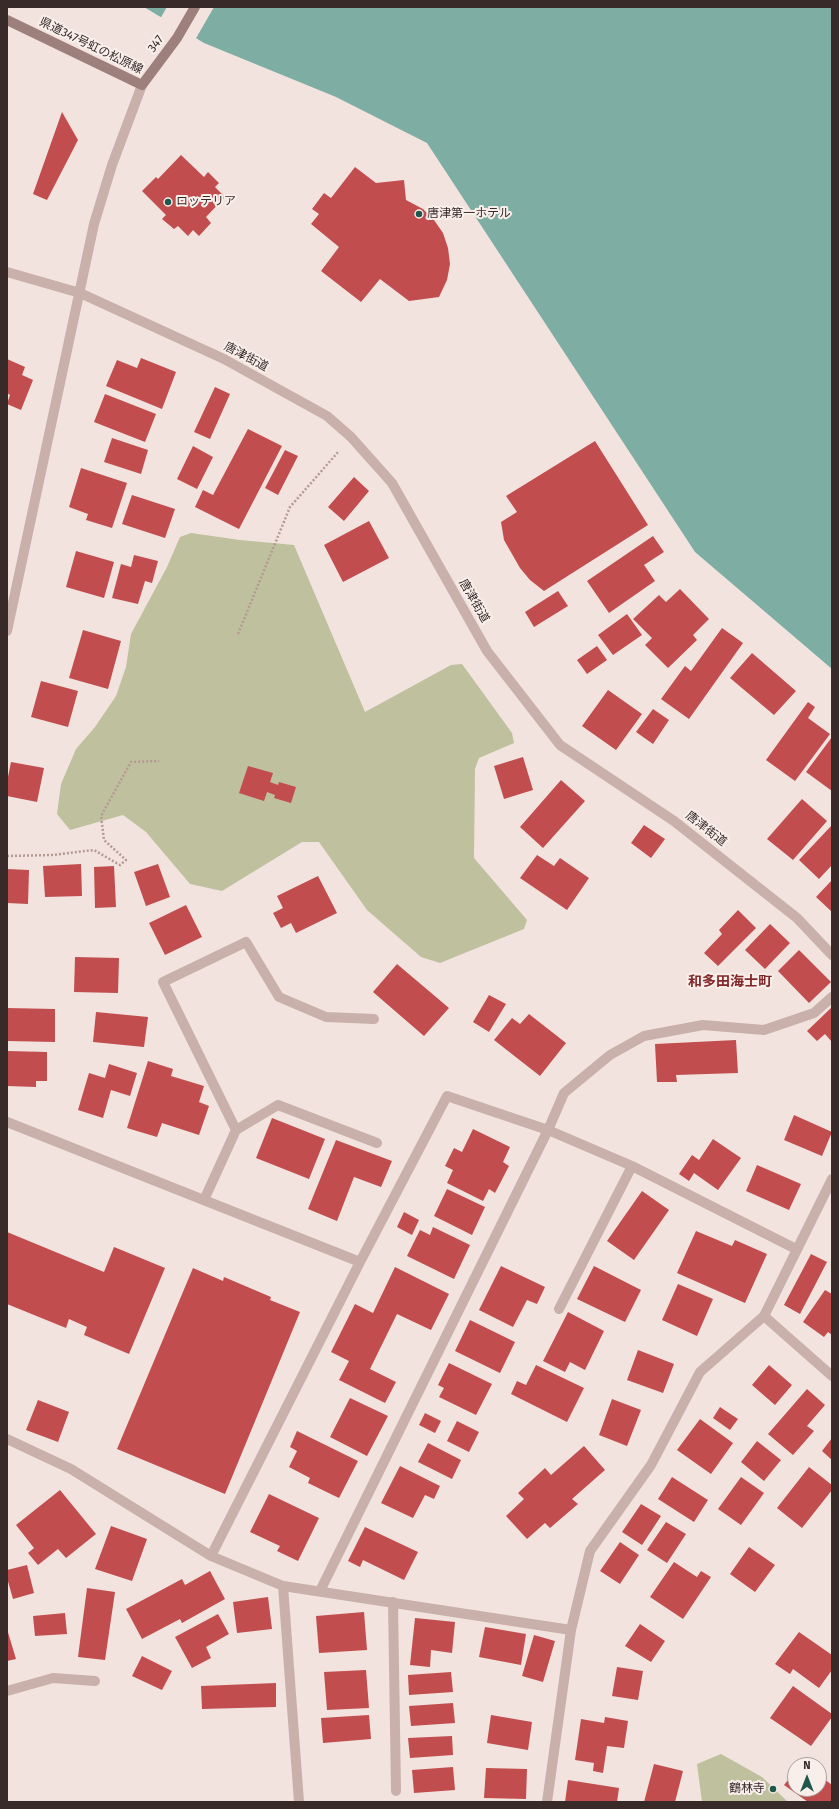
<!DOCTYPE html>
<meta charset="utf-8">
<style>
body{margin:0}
#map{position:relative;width:839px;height:1809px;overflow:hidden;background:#f2e3de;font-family:"Fira Sans",sans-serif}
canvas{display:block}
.frame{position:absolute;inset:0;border:8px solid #372a29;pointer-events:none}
.north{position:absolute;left:787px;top:1757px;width:40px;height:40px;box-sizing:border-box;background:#f9efea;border:1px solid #aba09d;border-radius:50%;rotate:0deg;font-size:11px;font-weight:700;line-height:16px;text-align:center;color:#372a29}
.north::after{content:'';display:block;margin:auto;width:14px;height:18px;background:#20574c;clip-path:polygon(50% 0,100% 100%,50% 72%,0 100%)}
</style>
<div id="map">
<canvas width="839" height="1809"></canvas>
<div class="frame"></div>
<div class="north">N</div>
</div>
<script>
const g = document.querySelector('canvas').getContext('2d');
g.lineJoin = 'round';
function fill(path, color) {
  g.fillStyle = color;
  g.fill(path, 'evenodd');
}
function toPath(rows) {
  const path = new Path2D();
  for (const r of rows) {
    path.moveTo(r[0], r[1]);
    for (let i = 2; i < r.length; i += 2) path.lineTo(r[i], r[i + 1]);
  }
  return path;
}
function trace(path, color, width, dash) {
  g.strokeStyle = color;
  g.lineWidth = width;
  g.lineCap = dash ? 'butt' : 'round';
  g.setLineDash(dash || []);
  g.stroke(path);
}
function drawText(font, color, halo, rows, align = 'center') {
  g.font = font + ' "Fira Sans","Noto Sans JP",sans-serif';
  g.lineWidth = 4;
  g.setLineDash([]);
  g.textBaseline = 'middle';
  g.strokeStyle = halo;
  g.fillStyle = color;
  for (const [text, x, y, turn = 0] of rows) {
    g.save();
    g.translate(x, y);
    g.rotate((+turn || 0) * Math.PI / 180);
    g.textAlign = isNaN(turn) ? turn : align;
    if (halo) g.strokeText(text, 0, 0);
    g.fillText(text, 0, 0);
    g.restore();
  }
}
fill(toPath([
 [191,533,240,540,294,545,365,712,451,665,462,664,512,733,514,743,479,758,475,769,474,858,527,920,524,929,440,963,421,957,367,910,319,842,302,842,222,891,190,884,146,832,123,815,70,830,57,814,61,784,76,749,95,727,116,696,126,667,131,634,167,567,180,537],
 [721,1754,762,1777,788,1802,702,1802,697,1764]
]), '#bec09e');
fill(toPath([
 [144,7,832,7,832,669,695,552,427,143,336,97,204,43]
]), '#7eaea3');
fill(toPath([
 [167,7,214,7,195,40,160,19]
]), '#f2e3de');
fill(toPath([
 [62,112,78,140,47,200,33,194],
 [181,155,204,177,208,172,219,183,215,187,225,197,206,217,211,223,199,236,193,230,188,236,178,226,174,229,162,219,166,215,142,191,156,177,158,179],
 [355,167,376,183,404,180,406,200,423,209,434,220,443,233,448,248,450,264,447,280,439,297,409,301,380,279,361,302,321,271,339,247,311,224,319,214,312,209,324,193,331,198],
 [141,358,176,372,162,409,106,386,117,360,137,368],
 [7,359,25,367,22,375,33,380,21,410,7,404,10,395,7,393],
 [215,387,230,394,210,439,194,432],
 [105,394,156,414,145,442,94,422],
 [248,429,282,446,239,529,195,507,203,490,213,495],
 [112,438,148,450,141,474,104,462],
 [595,441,648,525,544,591,530,580,520,568,504,540,501,522,517,512,506,496],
 [193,446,213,457,197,489,177,479],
 [285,450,298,456,278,495,265,488],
 [81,468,127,483,112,528,86,520,88,514,69,507],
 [354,477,369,491,344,521,328,507],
 [132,495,175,509,165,538,122,524],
 [369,521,389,558,343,582,324,545],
 [653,536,664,552,644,565,655,581,609,613,587,581],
 [76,551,114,562,104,598,66,587],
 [134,555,158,561,152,583,145,581,138,604,112,598,121,564,131,567],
 [680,589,709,619,693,635,697,640,668,668,645,645,652,638,633,619,659,595,666,602],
 [558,591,568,606,534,627,525,612],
 [627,614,642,635,613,655,598,635],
 [722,628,743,643,689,719,661,699,685,666,691,671],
 [83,630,121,641,108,689,69,678],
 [597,646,607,660,587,674,577,660],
 [752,653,796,691,774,715,730,678],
 [41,681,78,691,68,727,31,717],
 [608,690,642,714,616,750,582,726],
 [808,702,815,707,808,718,830,734,795,781,766,760],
 [653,709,669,720,653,744,636,732],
 [832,737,832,791,806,772],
 [523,757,533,790,504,799,494,766],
 [11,762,44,768,37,802,7,796,7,782],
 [248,766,273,773,270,782,278,785,279,782,296,787,291,803,274,798,275,795,267,792,264,801,239,793],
 [561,780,585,801,543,848,520,827],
 [802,799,827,821,793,860,767,839],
 [644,825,665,839,651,858,631,843],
 [832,825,832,865,819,879,799,860],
 [537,855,554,866,560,858,589,878,567,910,520,878],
 [81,864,82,896,45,897,43,866],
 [158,864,170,897,146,906,134,872],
 [114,866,116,907,95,908,94,867],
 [7,869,29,870,28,904,7,903],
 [318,876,337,913,296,933,291,923,281,928,273,913,283,908,277,896],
 [832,880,832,912,816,897],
 [186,905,202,937,165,955,149,923],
 [738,910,756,928,718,966,704,953,722,934,719,930],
 [770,924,790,943,765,969,745,950],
 [799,950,831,982,809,1003,778,971],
 [75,957,119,958,118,993,74,992],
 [397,964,449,1008,424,1036,373,992],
 [489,995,506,1004,489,1032,473,1022],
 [832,1007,832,1042,825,1034,817,1041,807,1031],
 [7,1008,55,1009,55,1042,7,1041],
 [96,1012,148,1017,144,1047,93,1042],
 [529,1014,566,1043,540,1076,494,1040,512,1018,520,1024],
 [736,1040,738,1073,676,1075,677,1082,657,1082,655,1044],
 [7,1051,47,1052,47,1081,36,1081,36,1087,7,1086],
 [148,1061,173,1069,171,1076,204,1086,199,1102,209,1106,199,1135,162,1123,157,1137,127,1128],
 [109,1064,137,1073,130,1096,111,1090,103,1118,78,1110,89,1073,105,1078],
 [794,1115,832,1132,822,1156,784,1140],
 [272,1118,325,1139,309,1179,256,1158],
 [473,1129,510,1147,503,1162,509,1166,495,1193,489,1189,483,1201,447,1183,453,1170,445,1166,454,1148,462,1152],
 [713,1139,741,1158,718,1190,694,1173,689,1181,679,1174,692,1155,699,1160],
 [336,1140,392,1161,381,1187,354,1177,337,1221,308,1209],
 [757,1165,801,1184,789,1210,746,1191],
 [447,1189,485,1207,472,1235,434,1216],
 [642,1191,669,1210,634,1260,607,1241],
 [404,1212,419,1220,412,1235,397,1227],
 [433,1227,470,1245,454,1279,407,1256,420,1230,430,1235],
 [696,1231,732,1246,735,1240,767,1254,745,1303,677,1273],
 [7,1232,104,1272,114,1247,165,1268,129,1354,84,1335,87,1327,69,1319,66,1328,7,1304],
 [811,1254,827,1262,800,1314,784,1305],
 [501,1266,545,1287,537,1304,527,1300,513,1327,479,1310],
 [594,1266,641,1290,625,1322,577,1299],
 [395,1267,449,1294,431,1330,397,1314,370,1369,396,1382,385,1403,339,1380,349,1361,331,1352,355,1304,373,1313],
 [193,1268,223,1281,224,1277,271,1297,270,1300,300,1312,225,1494,117,1449],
 [678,1284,713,1299,697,1336,662,1320],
 [825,1290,832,1294,832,1335,828,1332,824,1337,803,1322],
 [568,1312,604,1331,585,1370,570,1362,565,1372,543,1361],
 [470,1320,515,1342,500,1373,455,1351],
 [638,1350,674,1364,663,1393,627,1380],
 [449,1363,492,1384,476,1415,439,1397,444,1388,438,1385],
 [536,1365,584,1388,567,1422,511,1394,517,1381,526,1385],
 [769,1365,792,1385,775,1405,752,1385],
 [807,1389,825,1405,807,1426,814,1431,793,1455,768,1434],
 [350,1398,388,1416,367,1456,330,1437],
 [612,1399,641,1410,627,1446,599,1435],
 [38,1400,69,1412,58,1442,26,1430],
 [720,1407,738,1419,730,1430,713,1418],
 [425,1413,441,1421,435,1433,419,1425],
 [700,1419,733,1443,711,1474,677,1450],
 [457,1421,479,1432,469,1452,447,1441],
 [297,1431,358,1461,339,1498,308,1483,310,1478,289,1467,297,1451,290,1447],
 [832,1438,832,1460,822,1451],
 [757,1441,781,1460,764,1481,741,1462],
 [428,1443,461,1460,452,1479,418,1462],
 [584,1446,605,1470,572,1499,578,1504,550,1528,545,1523,527,1539,506,1516,524,1499,518,1493,545,1468,551,1475],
 [400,1466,440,1486,434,1499,425,1495,413,1518,381,1503],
 [809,1467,832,1485,832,1490,802,1528,777,1508],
 [672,1477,708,1500,694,1522,658,1499],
 [741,1477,764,1493,741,1525,718,1509],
 [60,1490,96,1534,66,1558,58,1549,38,1565,28,1553,34,1548,16,1525],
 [269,1494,319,1518,298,1561,277,1551,280,1546,250,1532],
 [641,1504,661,1516,642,1545,622,1532],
 [666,1522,686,1534,667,1563,647,1550],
 [111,1526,147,1539,132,1581,95,1569],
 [365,1527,418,1552,404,1580,363,1560,360,1567,348,1561],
 [620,1542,639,1555,620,1584,600,1571],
 [749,1547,775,1565,755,1592,730,1574],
 [674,1562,697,1577,701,1571,711,1577,683,1619,650,1597],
 [27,1565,34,1593,13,1599,7,1578,7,1570],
 [210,1571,225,1599,182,1623,180,1619,142,1639,126,1609,182,1579,185,1585],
 [87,1588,115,1592,105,1660,78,1657],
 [268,1597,272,1629,237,1633,233,1602],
 [364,1612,367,1650,319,1653,316,1616],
 [65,1613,67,1634,35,1636,33,1616],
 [218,1614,229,1634,206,1647,211,1658,192,1668,175,1637],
 [415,1618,455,1622,452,1653,431,1650,430,1667,410,1665],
 [640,1624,665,1641,651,1662,625,1646],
 [485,1627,526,1634,521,1665,479,1657],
 [7,1629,16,1659,7,1661],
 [799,1632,832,1655,832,1670,819,1688,793,1669,790,1674,775,1664],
 [534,1635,555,1641,543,1682,522,1676],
 [142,1656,172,1671,162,1690,132,1676],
 [617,1667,643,1671,638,1700,612,1696],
 [366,1670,369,1708,327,1710,324,1672],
 [451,1672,453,1692,409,1695,408,1675],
 [276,1683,276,1707,202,1709,201,1686],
 [793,1686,832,1714,832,1717,811,1746,770,1718],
 [453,1703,455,1723,411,1726,409,1706],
 [369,1715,371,1739,323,1743,321,1718],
 [491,1715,532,1722,528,1750,487,1743],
 [605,1717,628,1721,624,1748,607,1746,603,1773,593,1771,594,1763,575,1760,581,1719,604,1723],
 [452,1736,453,1755,410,1758,408,1738],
 [654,1764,683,1771,675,1802,644,1802],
 [453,1767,455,1790,414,1793,412,1770],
 [486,1768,527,1769,526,1799,484,1798],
 [795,1771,795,1789,819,1789,819,1775,832,1785,832,1802,808,1802,784,1785],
 [568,1780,619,1788,617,1802,565,1802]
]), '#c14d4f');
trace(toPath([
 [238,634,290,507,339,451],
 [7,856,52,855,94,850,120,865,126,860,104,840,101,816,131,762,159,761]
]), '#b59a94', 2.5, [2, 2]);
trace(toPath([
 [236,1130,278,1105,377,1143],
 [204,1200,236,1130,163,982,246,942,279,997,326,1017,374,1019],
 [393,1602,396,1791],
 [571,1630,590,1551,651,1465,700,1372,764,1316],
 [7,1691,53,1678,95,1681]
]), '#c9b0aa', 10);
trace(toPath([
 [7,1122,360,1262],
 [832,1179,764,1316,832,1376],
 [559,1309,632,1166],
 [7,1439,71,1469,211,1556,283,1586,571,1630,547,1802],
 [211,1556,360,1262,447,1096,548,1130,632,1166,796,1249],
 [283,1586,299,1802],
 [320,1591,548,1130,564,1093,610,1055,644,1036,703,1025,764,1030,814,1013,832,997]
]), '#c9b0aa', 10);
trace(toPath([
 [7,272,80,293,224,359,327,416,351,437,392,483,487,651,560,745,674,821,797,918,832,955],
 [7,631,94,224,112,165,142,85]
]), '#c9b0aa', 10);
trace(toPath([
 [7,20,142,85,177,38,195,7]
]), '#9d7f7c', 10);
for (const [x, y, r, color] of [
 [168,202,4,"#20574c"],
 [419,214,4,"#20574c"],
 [773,1789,4,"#20574c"]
]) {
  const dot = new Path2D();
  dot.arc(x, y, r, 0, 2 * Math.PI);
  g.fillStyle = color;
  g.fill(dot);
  trace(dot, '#f9efea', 1.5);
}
drawText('12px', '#372a29', '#f9efea', [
 ["347",156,44,-53],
 ["県道347号虹の松原線",91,46,26],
 ["唐津街道",246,357,28],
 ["唐津街道",474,601,60],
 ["唐津街道",706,829,38]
]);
drawText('12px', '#372a29', '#f9efea', [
 ["ロッテリア",176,202],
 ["唐津第一ホテル",427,214],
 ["鶴林寺",765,1789,"right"]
], 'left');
drawText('bold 14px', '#832628', '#f9efea', [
 ["和多田海士町",730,982]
]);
</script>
